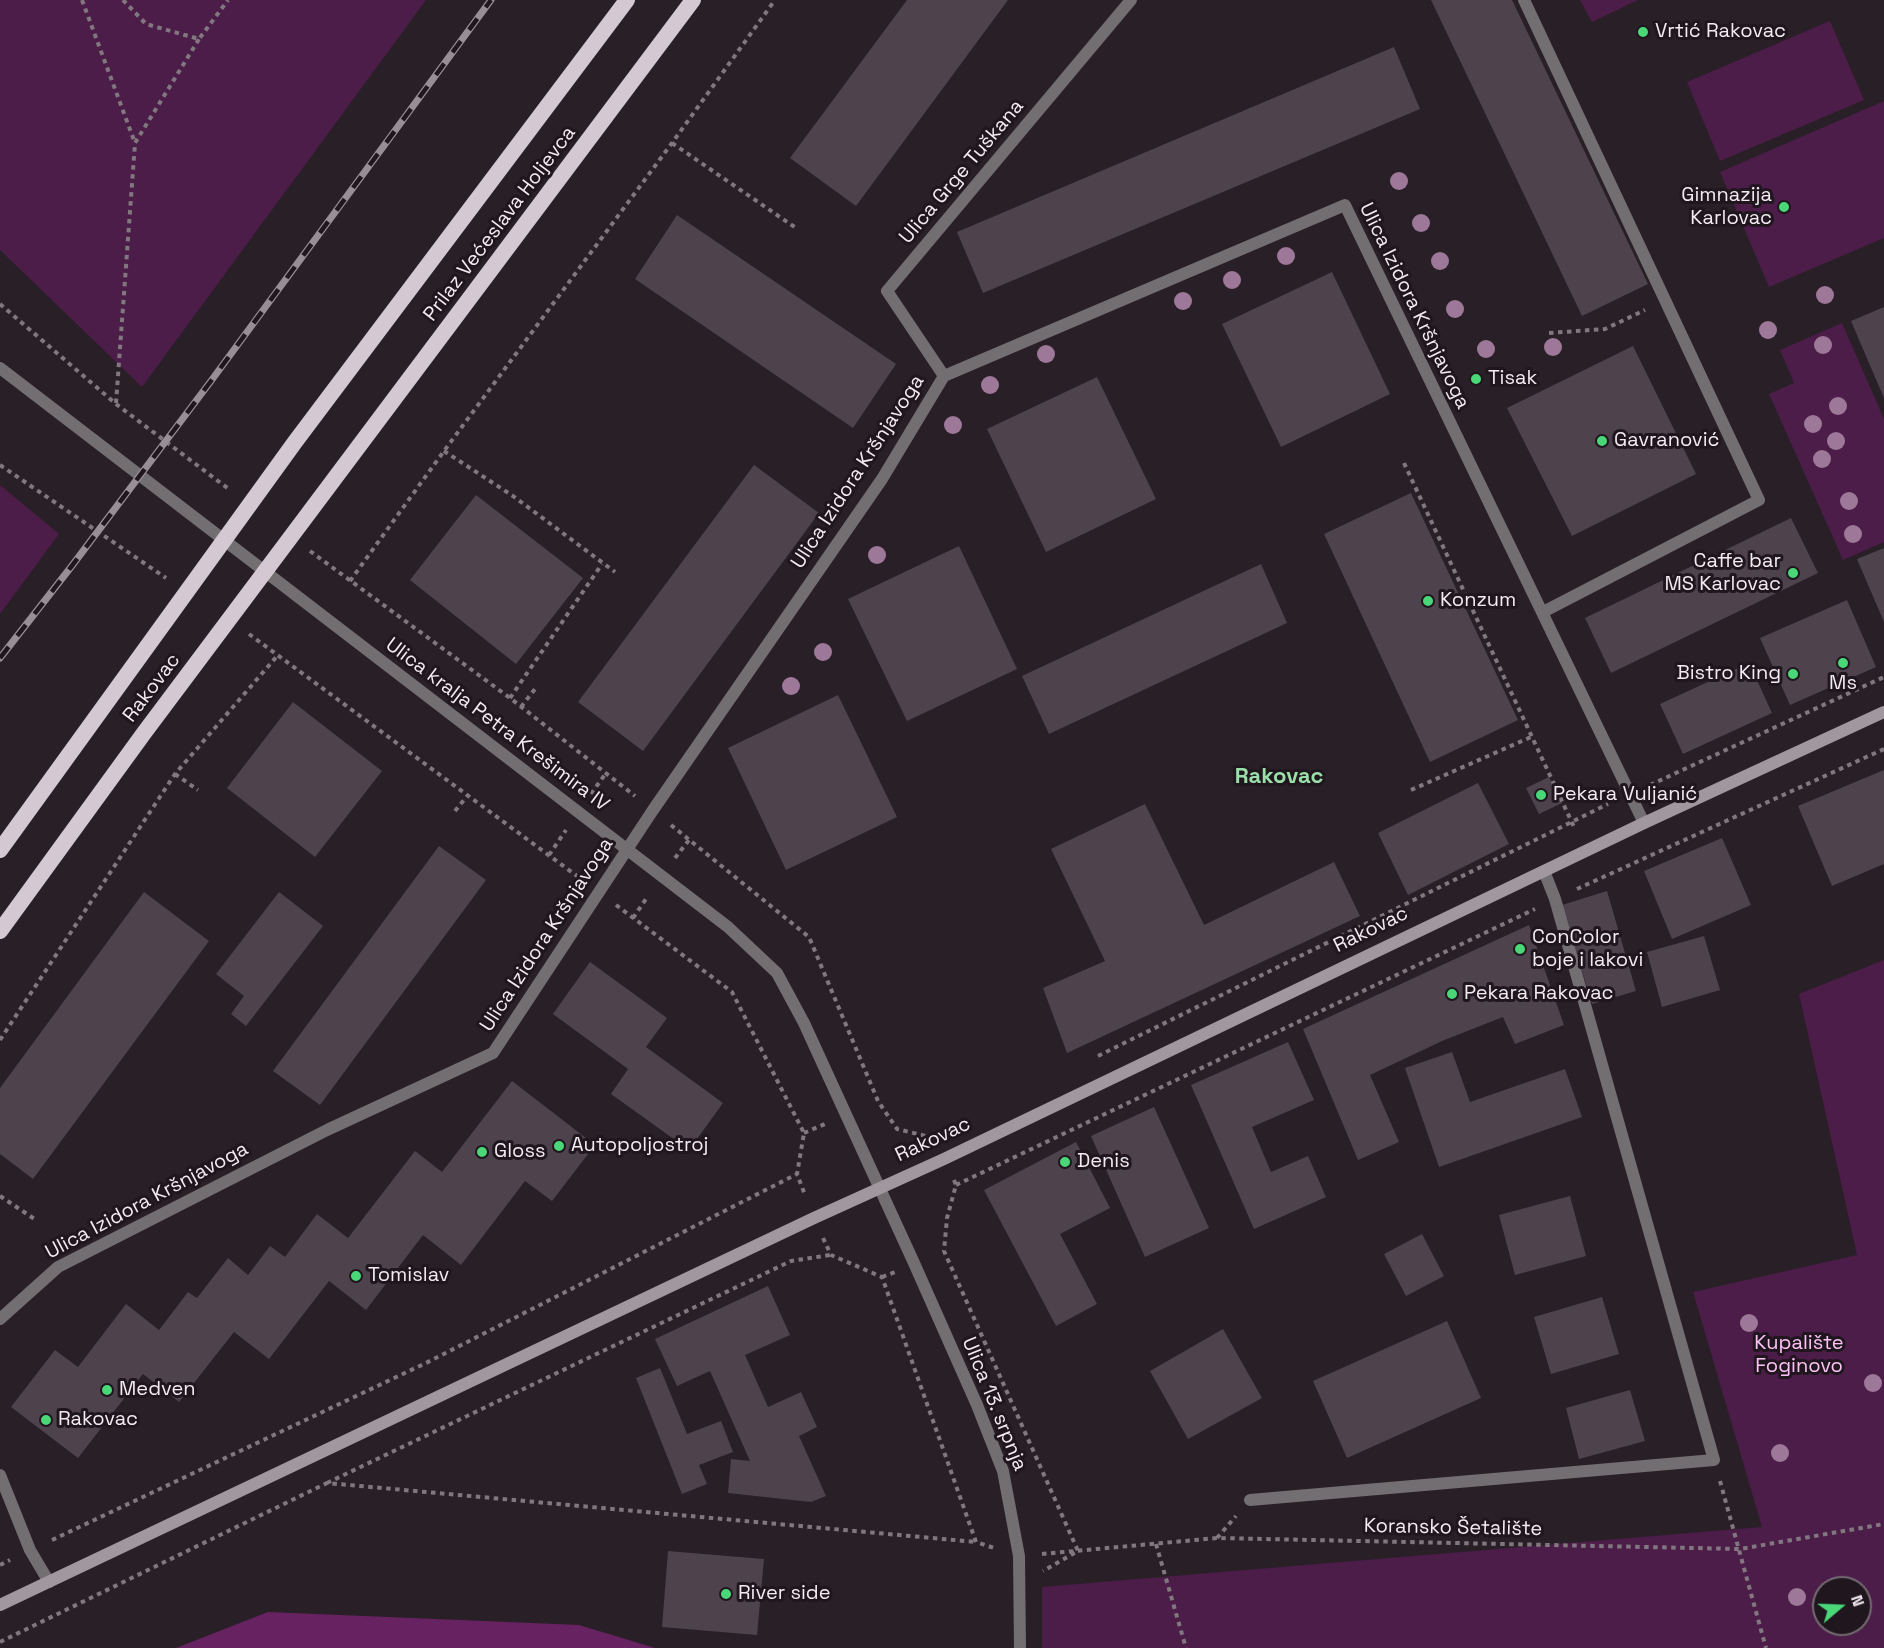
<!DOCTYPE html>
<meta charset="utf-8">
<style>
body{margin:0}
#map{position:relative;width:1884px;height:1648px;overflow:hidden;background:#291f27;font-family:"Space Grotesk",sans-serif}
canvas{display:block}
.north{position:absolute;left:1812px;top:1576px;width:60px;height:60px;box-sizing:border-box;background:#1f161e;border:2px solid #736b72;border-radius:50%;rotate:71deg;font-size:16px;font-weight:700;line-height:24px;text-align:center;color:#f2ebf1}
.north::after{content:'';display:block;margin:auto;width:21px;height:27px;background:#49d778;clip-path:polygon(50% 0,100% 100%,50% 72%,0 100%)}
</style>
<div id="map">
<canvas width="1884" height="1648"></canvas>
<div class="north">N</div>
</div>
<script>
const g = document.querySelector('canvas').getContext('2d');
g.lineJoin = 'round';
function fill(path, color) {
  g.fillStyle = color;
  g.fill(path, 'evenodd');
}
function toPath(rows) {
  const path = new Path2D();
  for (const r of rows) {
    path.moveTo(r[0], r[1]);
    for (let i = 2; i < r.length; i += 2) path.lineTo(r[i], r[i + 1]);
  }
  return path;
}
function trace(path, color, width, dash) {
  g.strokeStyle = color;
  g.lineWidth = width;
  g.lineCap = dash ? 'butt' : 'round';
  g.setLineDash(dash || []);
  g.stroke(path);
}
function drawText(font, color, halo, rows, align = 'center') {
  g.font = font + ' "Space Grotesk",sans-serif';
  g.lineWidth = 6;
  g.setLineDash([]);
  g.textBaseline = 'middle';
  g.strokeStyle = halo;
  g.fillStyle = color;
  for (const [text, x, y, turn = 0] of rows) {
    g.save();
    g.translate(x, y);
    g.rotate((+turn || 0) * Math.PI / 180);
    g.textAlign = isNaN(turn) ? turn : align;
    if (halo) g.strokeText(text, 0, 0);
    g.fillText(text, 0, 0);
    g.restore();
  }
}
fill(toPath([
 [0,0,426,0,142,387,0,250],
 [1580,0,1638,0,1592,22],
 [1830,21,1864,100,1720,161,1687,82],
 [1884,101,1884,238,1769,287,1720,172],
 [1842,323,1884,419,1884,542,1843,560,1769,394,1794,383,1780,350],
 [0,485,59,534,0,614],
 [1884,960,1884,1648,1042,1648,1042,1587,1762,1527,1693,1292,1857,1255,1799,994],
 [1824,1588,1860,1588,1860,1624,1824,1624]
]), '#4b1d48');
fill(toPath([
 [268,1612,579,1625,655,1648,176,1648]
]), '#662261');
fill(toPath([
 [907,0,1008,0,856,206,790,158],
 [1431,0,1512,0,1648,284,1582,316],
 [1394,47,1420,109,983,293,957,232],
 [677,215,896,364,853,428,635,279],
 [1332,272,1390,394,1281,447,1222,324],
 [1884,307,1884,398,1851,321],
 [1633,346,1696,474,1572,536,1507,408],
 [1097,377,1156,499,1046,552,987,429],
 [754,465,819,513,643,751,578,702],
 [1411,493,1518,720,1430,762,1324,534],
 [476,495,583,578,516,664,410,580],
 [1791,518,1818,573,1611,673,1585,618],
 [959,546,1017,669,907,721,848,599],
 [1884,548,1884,622,1857,559],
 [1261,564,1287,623,1049,734,1022,676],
 [1847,600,1876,667,1790,705,1760,638],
 [1749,663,1772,713,1683,754,1660,704],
 [838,695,897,817,786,870,728,748],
 [293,702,382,771,315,857,227,788],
 [1884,770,1884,864,1832,886,1798,806],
 [1549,777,1562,803,1539,814,1526,788],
 [1478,783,1509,844,1408,895,1378,833],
 [1145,804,1204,925,1334,862,1360,916,1067,1053,1043,988,1105,961,1051,849],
 [1722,838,1751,905,1672,939,1644,871],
 [439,846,486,880,320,1105,273,1071],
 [1607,891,1636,991,1592,1004,1562,905],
 [144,892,209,941,33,1179,0,1154,0,1088],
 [279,892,323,926,246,1026,231,1014,244,996,216,974],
 [1529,925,1564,1025,1515,1044,1503,1017,1442,1041,1370,1075,1399,1142,1358,1160,1303,1029],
 [1704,936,1720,990,1662,1007,1647,952],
 [590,962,667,1018,646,1047,723,1103,689,1150,611,1094,628,1069,553,1014],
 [1288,1042,1314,1100,1252,1127,1271,1172,1308,1156,1326,1197,1254,1229,1191,1085],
 [1452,1052,1470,1102,1565,1069,1582,1117,1439,1167,1405,1068],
 [512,1081,595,1145,552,1201,525,1181,461,1265,423,1235,366,1310,329,1281,269,1359,234,1332,179,1402,143,1374,78,1458,11,1407,55,1350,78,1367,126,1304,159,1330,188,1292,197,1298,228,1258,248,1275,270,1246,285,1257,317,1214,348,1238,415,1151,442,1172],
 [1154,1107,1209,1228,1145,1257,1091,1136],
 [1076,1142,1110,1208,1060,1234,1097,1304,1056,1326,984,1190],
 [1570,1196,1586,1256,1515,1275,1499,1215],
 [1422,1234,1444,1276,1406,1296,1384,1254],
 [768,1286,790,1335,745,1355,768,1407,801,1392,817,1427,799,1436,826,1496,811,1502,728,1493,731,1459,750,1461,710,1371,677,1386,655,1339],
 [1602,1297,1619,1354,1551,1374,1534,1317],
 [1447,1321,1481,1398,1347,1458,1313,1381],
 [1223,1329,1262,1398,1188,1439,1150,1371],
 [660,1368,687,1434,721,1421,733,1452,699,1465,707,1484,682,1494,636,1378],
 [1630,1390,1645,1441,1579,1459,1566,1408],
 [668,1551,764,1559,757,1635,662,1627]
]), '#4e434d');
trace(toPath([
 [82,0,135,143],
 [123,0,146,24,199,39,228,0],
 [672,143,796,228],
 [0,304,116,404,230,490],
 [1549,333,1605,329,1645,310],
 [116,403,135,143,199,39],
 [444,451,513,496,615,572],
 [1404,463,1575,829],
 [0,465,166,578],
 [310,551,510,698,635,796],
 [350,581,444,451,672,143,775,0],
 [249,634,581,879],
 [510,698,602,564],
 [521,707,535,689],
 [175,774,198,790],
 [1650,785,1884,677],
 [1411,790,1531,737],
 [591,794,606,773],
 [455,811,468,795],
 [671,825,809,937,878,1101,897,1129,934,1138],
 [549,855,566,830],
 [675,858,689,840],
 [1577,889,1884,749],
 [616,905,732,992,804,1133,797,1174,805,1195],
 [633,918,648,896],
 [0,1040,175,774,278,655],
 [1098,1056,1608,804],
 [804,1133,825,1124],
 [954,1180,956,1185,947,1218,944,1251,1078,1551,1043,1571],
 [956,1185,1535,909],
 [0,1196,36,1220],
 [823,1238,831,1255,882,1277,976,1542,994,1548],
 [882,1277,895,1272],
 [1720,1481,1766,1648],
 [327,1483,791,1261,830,1255],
 [1217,1538,1236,1516],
 [52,1540,426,1363,797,1174],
 [1156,1544,1186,1648],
 [1042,1554,1217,1538,1740,1549,1884,1524],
 [0,1565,10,1560],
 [0,1642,327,1483,976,1542]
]), '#81787f', 4, [4.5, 4.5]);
trace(toPath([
 [1524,0,1759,500,1543,612]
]), '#736e72', 12);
trace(toPath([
 [944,376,887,291,1131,0],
 [0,1319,58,1267,327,1130,493,1053,653,810,882,479,944,376,1345,205,1644,823],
 [0,1475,30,1550,49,1582],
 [1250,1500,1714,1460,1555,899,1544,871]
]), '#736e72', 12);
trace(toPath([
 [0,368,728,927,777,973,804,1023,914,1263,977,1405,1003,1471,1019,1556,1020,1648]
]), '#736e72', 12);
trace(toPath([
 [0,1605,814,1218,944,1159,1644,823,1884,712]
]), '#a1989f', 12);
trace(toPath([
 [0,850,295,442,627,0],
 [0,931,144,733,693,0]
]), '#d4c9d3', 16);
const rail = toPath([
 [0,658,71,567,211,381,491,0]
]);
trace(rail, '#988f96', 7);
trace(rail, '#1f161e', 4.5, [14]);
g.fillStyle = '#9d7898';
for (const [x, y] of [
 [1399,181],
 [1421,223],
 [1286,256],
 [1440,261],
 [1232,280],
 [1825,295],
 [1183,301],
 [1455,309],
 [1768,330],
 [1823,345],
 [1553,347],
 [1486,349],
 [1046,354],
 [990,385],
 [1838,406],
 [1813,424],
 [953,425],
 [1836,441],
 [1822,459],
 [1849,501],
 [1853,534],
 [877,555],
 [823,652],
 [791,686],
 [1749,1323],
 [1873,1383],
 [1780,1453],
 [1797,1597]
]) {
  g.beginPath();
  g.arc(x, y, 9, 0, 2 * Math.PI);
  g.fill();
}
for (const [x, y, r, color] of [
 [1643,32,6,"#49d778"],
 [1784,207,6,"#49d778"],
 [1476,379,6,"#49d778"],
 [1602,441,6,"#49d778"],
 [1793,573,6,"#49d778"],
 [1428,601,6,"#49d778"],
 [1843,663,6,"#49d778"],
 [1793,674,6,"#49d778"],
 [1541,795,6,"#49d778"],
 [1520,949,6,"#49d778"],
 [1452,994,6,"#49d778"],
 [559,1146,6,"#49d778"],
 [482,1152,6,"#49d778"],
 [1065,1162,6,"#49d778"],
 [356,1276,6,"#49d778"],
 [107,1390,6,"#49d778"],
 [46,1420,6,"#49d778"],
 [726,1594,6,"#49d778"]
]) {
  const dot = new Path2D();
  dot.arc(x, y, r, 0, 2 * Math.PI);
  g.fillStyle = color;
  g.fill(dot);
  trace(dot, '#1f161e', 2);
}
drawText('20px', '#f2ebf1', '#1f161e', [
 ["Vrtić Rakovac",1655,32],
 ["Gimnazija",1772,196,"right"],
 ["Karlovac",1772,219,"right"],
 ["Tisak",1488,379],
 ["Gavranović",1614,441],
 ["Caffe bar",1781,562,"right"],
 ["MS Karlovac",1781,585,"right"],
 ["Konzum",1440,601],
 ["Bistro King",1781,674,"right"],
 ["Ms",1843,684,"center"],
 ["Pekara Vuljanić",1553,795],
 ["ConColor",1532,938],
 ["boje i lakovi",1532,961],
 ["Pekara Rakovac",1464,994],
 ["Autopoljostroj",571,1146],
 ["Gloss",494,1152],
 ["Denis",1077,1162],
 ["Tomislav",368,1276],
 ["Medven",119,1390],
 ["Rakovac",58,1420],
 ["River side",738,1594]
], 'left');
drawText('20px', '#f2ebf1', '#1f161e', [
 ["Ulica Grge Tuškana",962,172,-50],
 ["Prilaz Većeslava Holjevca",500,224,-53],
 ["Ulica Izidora Kršnjavoga",1414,306,64],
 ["Ulica Izidora Kršnjavoga",858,472,-57],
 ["Rakovac",152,688,-53],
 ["Ulica kralja Petra Krešimira IV",497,725,37],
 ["Rakovac",1371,930,-26],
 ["Ulica Izidora Kršnjavoga",547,935,-57],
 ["Rakovac",933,1140,-25],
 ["Ulica Izidora Kršnjavoga",147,1201,-28],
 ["Ulica 13. srpnja",994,1404,68],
 ["Koransko Šetalište",1453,1528,1]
]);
drawText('20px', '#fcc1f5', '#1f161e', [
 ["Kupalište",1799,1344],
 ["Foginovo",1799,1367]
]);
drawText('bold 22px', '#9adea9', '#1f161e', [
 ["Rakovac",1279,777]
]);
</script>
